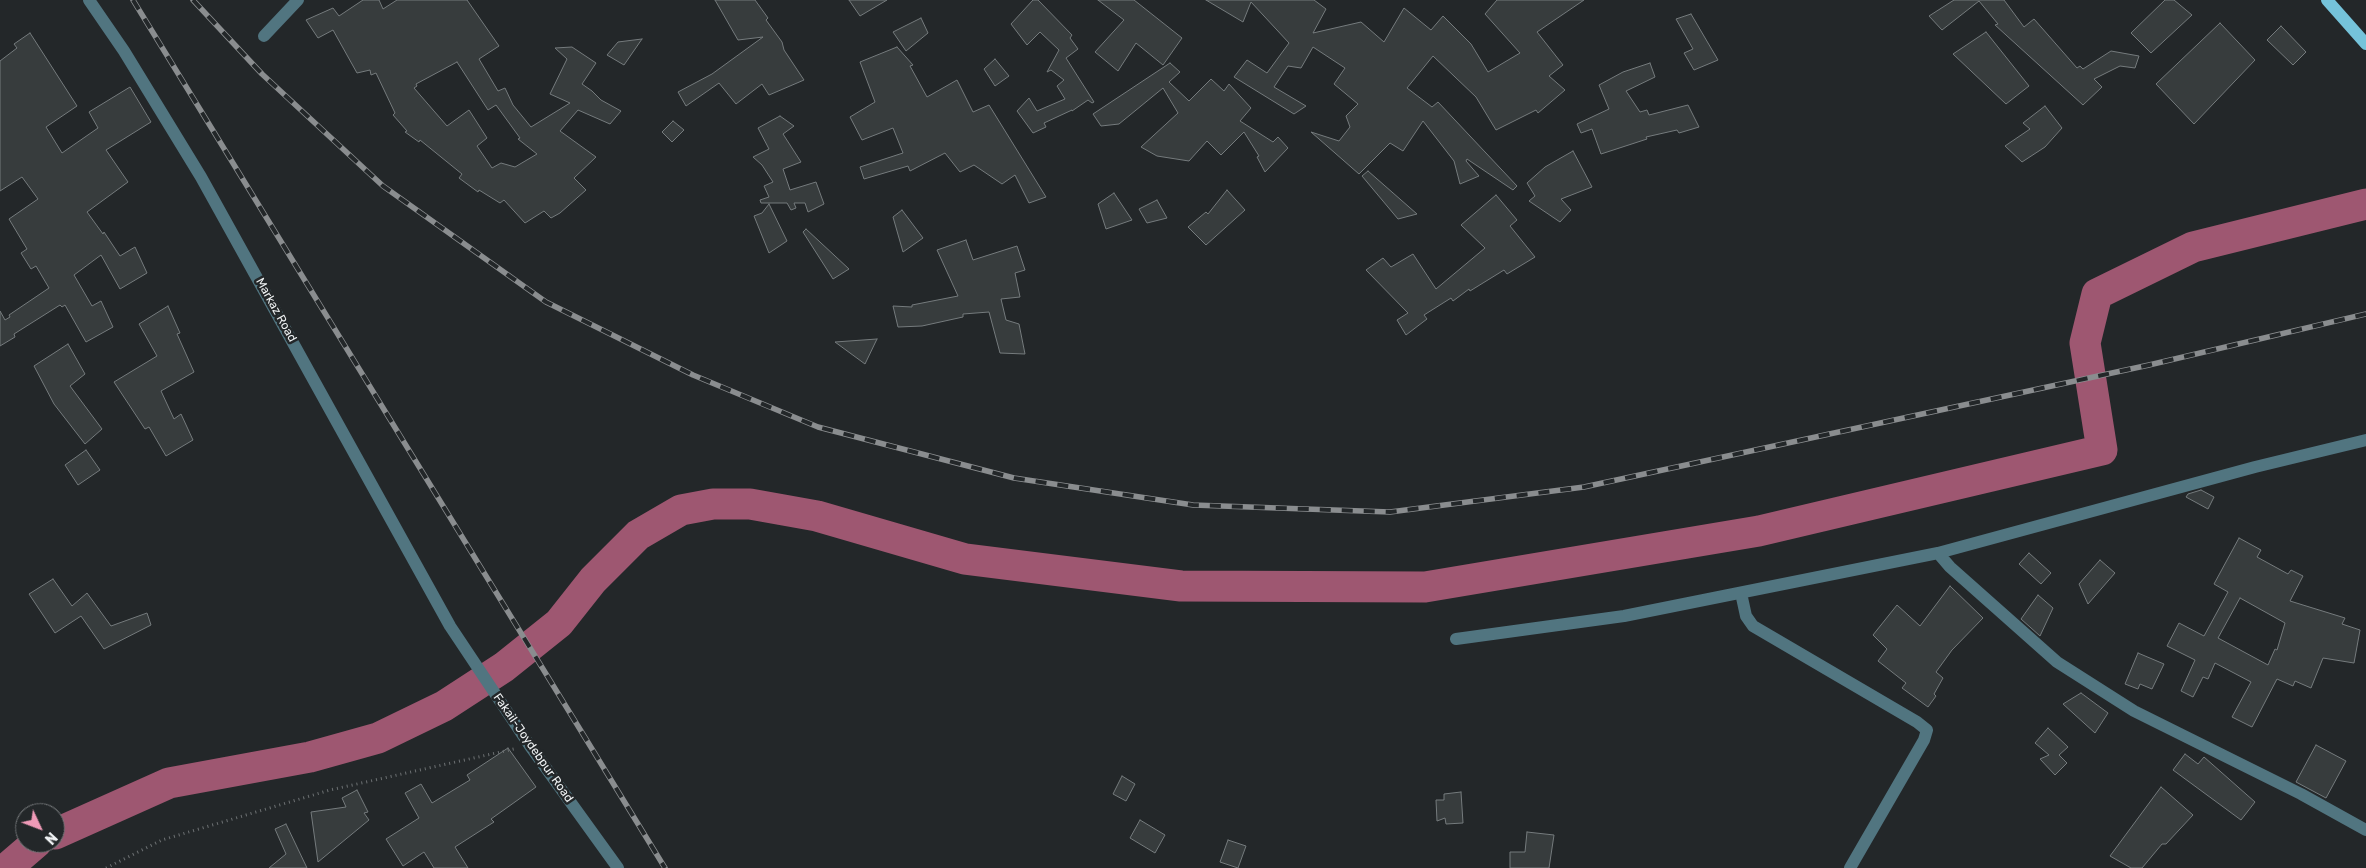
<!DOCTYPE html>
<style>
body{margin:0}
#map{position:relative;width:2366px;height:868px;overflow:hidden;background:#232729;font-family:Rubik,sans-serif}
canvas{display:block}
.north{position:absolute;left:15px;top:803px;width:50px;height:50px;box-sizing:border-box;background:#232729;border:1px solid #75787a;border-radius:50%;rotate:133deg;font-size:14px;font-weight:700;line-height:20px;text-align:center;color:#eff2f3}
.north::after{content:'';display:block;margin:auto;width:18px;height:22px;background:#ef9ab7;clip-path:polygon(50% 0,100% 100%,50% 72%,0 100%)}
</style>
<div id="map">
<canvas width="2366" height="868"></canvas>
<div class="north">N</div>
</div>
<script>
const g = document.querySelector('canvas').getContext('2d');
g.lineJoin = 'round';
function toPath(rows) {
  const path = new Path2D();
  for (const r of rows) {
    path.moveTo(r[0], r[1]);
    for (let i = 2; i < r.length; i += 2) path.lineTo(r[i], r[i + 1]);
  }
  return path;
}
function trace(path, color, width, dash) {
  g.strokeStyle = color;
  g.lineWidth = width;
  g.lineCap = dash ? 'butt' : 'round';
  g.setLineDash(dash || []);
  g.stroke(path);
}
function fill(path, color) {
  g.fillStyle = color;
  g.fill(path, 'evenodd');
}
function drawText(font, color, halo, rows, align = 'center') {
  g.font = font + ' Rubik,sans-serif';
  g.lineWidth = 5;
  g.setLineDash([]);
  g.textBaseline = 'middle';
  g.strokeStyle = halo;
  g.fillStyle = color;
  for (const [text, x, y, turn = 0] of rows) {
    g.save();
    g.translate(x, y);
    g.rotate((+turn || 0) * Math.PI / 180);
    g.textAlign = isNaN(turn) ? turn : align;
    if (halo) g.strokeText(text, 0, 0);
    g.fillText(text, 0, 0);
    g.restore();
  }
}
trace(toPath([
 [55,834,169,783,310,757,378,738,444,706,504,667,559,623,593,580,638,535,681,510,713,504,750,504,817,516,965,559,1181,586,1425,587,1759,531,2102,450,2085,343,2097,294,2193,247,2366,204],
 [7,868,36,843]
]), '#9e5771', 31);
const building = toPath([
 [363,0,379,0,383,9,397,0,467,0,499,46,479,59,498,91,505,88,513,105,531,127,570,103,550,94,567,59,555,48,572,47,596,63,582,84,592,91,601,100,621,111,610,124,578,110,560,131,596,157,574,178,586,190,560,213,551,218,544,211,525,223,504,200,500,203,479,190,478,192,459,178,462,174,420,140,419,142,405,132,407,131,393,115,395,113,376,73,371,75,370,70,357,73,333,30,318,38,306,20,333,8,339,16,363,0],
 [457,62,488,110,496,105,520,138,518,139,537,154,515,167,501,163,492,168,477,146,487,138,469,110,447,126,414,88,417,86,416,84,457,62],
 [715,0,755,0,768,18,766,20,782,42,784,50,804,80,769,95,762,84,736,104,719,83,686,106,678,92,712,74,763,37,738,40,715,0],
 [849,0,887,0,860,16,849,0],
 [1033,0,1038,0,1072,35,1070,38,1078,49,1066,58,1094,102,1092,103,1088,100,1072,111,1072,110,1044,123,1046,127,1033,133,1017,111,1029,98,1037,111,1065,99,1057,86,1064,80,1051,70,1047,72,1059,50,1040,32,1027,45,1011,24,1033,0],
 [1098,0,1134,0,1182,38,1163,65,1136,43,1118,71,1095,52,1124,20,1098,0],
 [1206,0,1314,0,1326,9,1313,33,1361,22,1384,42,1404,8,1431,30,1443,16,1471,44,1488,72,1520,53,1485,14,1497,0,1584,0,1537,32,1563,65,1549,76,1565,90,1538,113,1536,110,1496,130,1476,97,1433,56,1407,88,1432,107,1438,102,1517,186,1513,190,1467,159,1466,161,1479,176,1460,184,1454,161,1423,121,1403,151,1390,143,1359,174,1311,132,1339,141,1350,127,1346,116,1358,104,1334,84,1345,68,1313,47,1301,68,1288,66,1274,87,1306,106,1294,114,1234,77,1247,60,1267,73,1289,43,1251,2,1243,22,1206,0],
 [1954,0,2004,0,2024,27,2034,19,2077,68,2080,66,2083,69,2111,51,2139,56,2135,68,2120,66,2094,79,2102,87,2083,105,1995,25,1998,24,1979,1,1942,30,1929,16,1954,0],
 [2165,0,2174,0,2192,15,2151,53,2131,33,2165,0],
 [1691,14,1718,60,1694,70,1684,53,1693,49,1676,19,1691,14],
 [921,18,928,33,906,51,893,32,921,18],
 [2220,23,2255,60,2194,124,2156,84,2220,23],
 [2281,26,2306,52,2293,65,2267,40,2281,26],
 [1986,32,2029,86,2006,104,1953,54,1986,32],
 [30,33,77,106,46,127,62,153,98,128,89,112,130,87,151,122,106,150,128,182,87,212,103,234,104,232,120,256,135,247,147,273,120,289,101,255,74,275,92,306,101,301,113,327,86,342,65,305,62,307,60,305,14,334,15,337,0,346,0,311,5,320,10,317,9,315,49,288,36,266,31,269,21,253,27,249,9,219,38,199,22,177,0,191,0,61,17,48,14,44,30,33],
 [642,39,624,65,607,55,618,42,642,39],
 [897,47,913,65,910,66,927,97,957,80,973,112,989,105,1046,197,1029,203,1015,175,1002,184,974,165,960,172,945,153,910,171,908,166,864,179,860,167,903,153,893,128,862,140,850,117,875,102,860,62,897,47],
 [995,59,1009,76,995,86,984,69,995,59],
 [1170,63,1180,72,1169,82,1189,101,1211,79,1224,91,1229,84,1251,108,1240,121,1273,142,1278,137,1288,148,1265,172,1257,157,1259,156,1244,132,1221,155,1207,141,1189,161,1157,156,1141,147,1178,113,1163,88,1119,124,1101,126,1093,114,1170,63],
 [1650,63,1655,77,1626,91,1640,112,1647,110,1649,115,1688,105,1699,127,1679,133,1677,130,1646,137,1647,139,1601,154,1592,129,1581,133,1577,124,1609,109,1599,85,1623,72,1650,63],
 [2045,106,2062,128,2045,147,2022,162,2005,146,2030,129,2023,123,2045,106],
 [780,116,794,126,783,134,801,162,783,169,790,190,816,182,824,204,808,212,805,203,794,203,796,208,791,210,787,203,761,203,760,200,769,197,764,186,773,182,762,165,753,157,769,149,758,128,780,116],
 [673,121,684,130,672,142,662,132,673,121],
 [1573,151,1592,187,1561,199,1571,210,1560,222,1529,201,1535,196,1527,183,1545,167,1573,151],
 [1368,171,1417,214,1398,219,1362,176,1368,171],
 [1227,190,1245,210,1206,245,1188,227,1206,212,1208,214,1227,190],
 [1114,193,1132,220,1106,229,1098,204,1114,193],
 [1496,195,1517,220,1510,226,1535,257,1507,274,1504,270,1470,291,1469,289,1453,301,1451,298,1424,315,1427,319,1406,335,1397,320,1408,313,1366,270,1383,258,1391,267,1413,254,1436,289,1485,248,1461,225,1496,195],
 [1157,200,1167,218,1147,223,1139,209,1157,200],
 [769,204,787,241,769,253,754,216,762,213,769,204],
 [902,210,923,238,903,252,893,217,902,210],
 [806,229,849,269,833,279,803,232,806,229],
 [966,240,973,260,1017,246,1025,270,1015,273,1020,297,1001,299,1006,320,1019,324,1025,354,1000,353,989,312,963,314,963,317,922,326,898,327,893,306,912,307,912,305,958,296,937,250,966,240],
 [168,306,180,333,177,334,194,372,161,391,174,419,181,414,193,440,166,456,149,427,145,429,114,382,157,356,139,324,168,306],
 [877,339,865,364,835,342,877,339],
 [68,344,85,374,70,386,102,429,85,444,54,404,34,366,68,344],
 [86,450,100,470,78,485,65,465,86,450],
 [2201,490,2214,497,2208,509,2186,497,2188,494,2201,490],
 [2239,538,2261,550,2257,557,2288,574,2291,570,2303,576,2290,601,2345,618,2342,624,2360,630,2354,663,2323,658,2311,688,2295,681,2293,686,2277,679,2252,727,2232,717,2251,682,2215,663,2208,679,2203,677,2193,697,2181,691,2195,660,2167,646,2179,623,2204,636,2228,592,2214,584,2239,538],
 [2240,598,2285,623,2277,650,2275,649,2268,665,2218,638,2240,598],
 [2029,553,2051,573,2041,584,2019,564,2029,553],
 [2100,560,2115,573,2088,604,2079,584,2100,560],
 [53,579,72,606,87,593,111,626,147,613,151,625,104,649,81,616,55,633,29,594,53,579],
 [1950,586,1983,618,1952,650,1936,672,1943,678,1934,694,1936,696,1928,707,1902,688,1906,683,1878,661,1887,649,1873,635,1897,605,1920,626,1950,586],
 [2038,595,2053,608,2040,636,2021,619,2038,595],
 [2138,653,2164,664,2152,689,2140,684,2138,689,2125,684,2138,653],
 [2081,693,2108,713,2095,733,2063,704,2081,693],
 [2048,728,2068,747,2059,755,2067,763,2055,775,2040,759,2049,755,2035,743,2048,728],
 [2316,745,2346,761,2326,798,2296,782,2316,745],
 [508,748,536,787,491,819,494,822,455,847,468,868,434,868,424,852,403,866,386,839,419,818,405,793,421,784,432,803,470,780,467,775,508,748],
 [2185,754,2198,764,2204,757,2255,802,2241,820,2173,770,2185,754],
 [1122,776,1135,784,1126,801,1113,794,1122,776],
 [2161,787,2193,815,2166,844,2162,844,2142,868,2131,868,2110,856,2161,787],
 [357,790,368,812,364,813,369,820,318,862,311,812,346,807,342,798,357,790],
 [1461,792,1463,823,1446,824,1445,818,1437,821,1436,800,1444,800,1444,794,1461,792],
 [1140,820,1165,835,1155,853,1130,838,1140,820],
 [286,824,307,868,269,868,286,854,275,829,286,824],
 [1527,832,1554,835,1549,868,1510,868,1510,852,1525,852,1527,832],
 [1228,840,1246,846,1238,868,1220,862,1228,840]
]);
fill(building, '#373c3d');
trace(building, '#757b7d', 1);
trace(toPath([
 [106,868,162,840,330,790,514,749]
]), '#6d7173', 3, [1, 4]);
trace(toPath([
 [89,0,124,51,201,177,450,626,530,746,618,868],
 [264,36,298,0],
 [1938,553,2255,467,2366,440],
 [1741,593,1746,616,1753,626,1917,722,1927,730,1924,740,1850,868],
 [1456,639,1624,616,1938,553,1950,567,2057,662,2134,711,2301,794,2366,830]
]), '#517580', 12);
trace(toPath([
 [2327,0,2366,44]
]), '#75c3da', 12);
const rail = toPath([
 [133,0,665,868],
 [193,0,262,74,383,186,546,302,693,375,818,427,1014,478,1193,505,1390,512,1584,487,2149,365,2366,314]
]);
trace(rail, '#8a8d8f', 5.5);
trace(rail, '#232729', 4, [11]);
drawText('12px', '#eff2f3', '#232729', [
 ["Markaz Road",276,310,61],
 ["Fakail-Joydebpur Road",533,748,55]
]);
</script>
